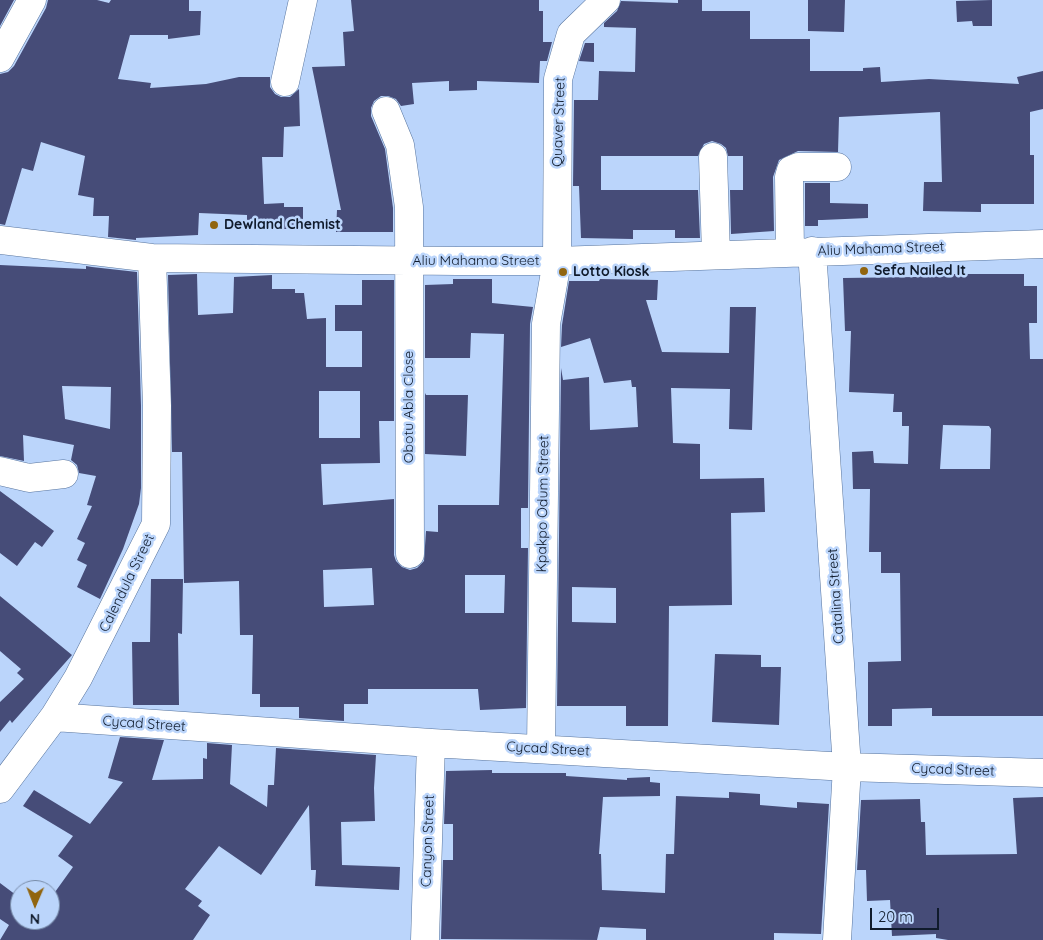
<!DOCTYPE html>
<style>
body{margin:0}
#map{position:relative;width:1043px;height:940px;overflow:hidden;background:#bbd5fb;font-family:Quicksand,sans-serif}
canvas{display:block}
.north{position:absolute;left:10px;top:880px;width:50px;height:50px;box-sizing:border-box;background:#bbd5fb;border:1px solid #778ba8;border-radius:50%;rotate:181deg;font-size:14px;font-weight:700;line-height:20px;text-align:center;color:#101b2c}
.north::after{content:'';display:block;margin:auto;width:18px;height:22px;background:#91650f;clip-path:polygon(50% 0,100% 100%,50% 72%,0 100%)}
.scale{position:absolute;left:870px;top:908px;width:69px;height:22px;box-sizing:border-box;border:2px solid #101b2c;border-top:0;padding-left:6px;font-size:15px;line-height:18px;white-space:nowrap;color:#101b2c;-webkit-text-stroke:4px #bbd5fb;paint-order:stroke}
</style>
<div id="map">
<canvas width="1043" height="940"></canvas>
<div class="north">N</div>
<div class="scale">20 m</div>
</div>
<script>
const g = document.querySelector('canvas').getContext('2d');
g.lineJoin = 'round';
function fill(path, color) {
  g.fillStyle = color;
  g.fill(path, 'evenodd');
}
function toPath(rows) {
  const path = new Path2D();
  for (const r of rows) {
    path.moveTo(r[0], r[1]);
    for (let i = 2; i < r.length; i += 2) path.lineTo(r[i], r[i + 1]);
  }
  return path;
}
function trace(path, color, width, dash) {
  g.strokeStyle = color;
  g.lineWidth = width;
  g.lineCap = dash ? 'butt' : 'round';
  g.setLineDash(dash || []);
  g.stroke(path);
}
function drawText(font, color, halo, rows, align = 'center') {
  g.font = font + ' Quicksand,sans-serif';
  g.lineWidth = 5;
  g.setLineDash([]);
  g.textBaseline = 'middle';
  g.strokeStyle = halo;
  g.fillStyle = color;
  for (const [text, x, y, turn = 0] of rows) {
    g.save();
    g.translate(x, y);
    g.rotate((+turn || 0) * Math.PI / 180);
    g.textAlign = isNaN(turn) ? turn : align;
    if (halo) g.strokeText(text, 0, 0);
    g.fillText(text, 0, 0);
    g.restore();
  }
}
fill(toPath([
 [0,0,14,0,0,26],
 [48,0,97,0,109,3,111,0,189,0,189,11,201,11,200,35,168,39,168,35,130,35,118,79,151,83,150,88,206,84,239,77,270,77,270,87,275,94,281,97,290,97,299,89,300,126,284,127,283,157,262,157,264,204,284,203,284,207,303,207,303,229,247,229,247,215,199,213,198,235,136,238,136,240,108,237,109,216,93,216,94,198,78,195,85,156,41,142,33,171,22,168,5,225,0,224,0,74,8,72,14,66,46,8],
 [351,0,539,0,539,11,543,11,543,42,552,42,547,61,540,61,539,83,477,81,477,90,449,91,449,81,412,83,414,104,401,106,396,99,388,96,381,96,374,101,371,108,371,116,385,149,393,208,393,232,336,232,337,210,341,210,312,67,345,66,343,32,354,31],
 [678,0,702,0,702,11,750,11,750,39,810,39,810,71,863,71,863,68,880,67,881,82,929,79,1019,84,1017,77,1043,71,1043,109,1030,112,1030,155,1034,155,1034,204,981,204,981,212,923,211,924,182,942,182,940,112,839,117,838,152,798,151,779,160,773,177,774,231,731,234,730,190,743,190,743,156,728,156,726,148,721,144,712,141,704,144,698,156,601,156,601,190,698,190,700,238,675,238,675,230,633,230,633,239,581,238,579,186,573,186,574,100,598,100,599,71,635,72,636,28,604,27,604,23,617,11,621,1,678,3],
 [808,0,845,0,844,32,808,31],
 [992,0,992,26,973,26,972,21,957,22,956,1],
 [585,43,594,43,594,62,579,61],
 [805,183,830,183,830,203,868,204,868,218,822,220,818,220,818,226,805,226],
 [0,265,86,269,86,266,92,267,137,272,141,406,141,488,139,504,123,549,100,599,77,587,87,565,77,560,85,543,77,539,92,506,87,505,96,476,79,473,77,465,71,460,74,445,23,435,24,461,0,456],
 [62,386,111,387,110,429,65,419],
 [197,274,198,315,233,313,234,277,272,275,272,289,295,289,295,293,304,293,307,319,326,318,326,367,362,367,362,331,335,331,335,305,362,305,362,280,394,280,394,421,379,421,380,463,321,464,323,505,394,499,394,555,396,561,402,567,410,570,417,568,424,561,426,531,438,532,438,505,499,505,504,334,471,333,470,358,425,358,425,285,453,284,453,279,492,279,492,303,533,307,530,324,528,508,521,508,521,548,528,548,526,708,480,710,478,689,368,689,368,704,344,704,344,721,299,718,299,707,260,707,260,694,252,694,253,635,240,635,239,581,184,583,182,452,172,452,168,275],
 [319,391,360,391,360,438,319,438],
 [372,568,374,605,324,607,323,570],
 [465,575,505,575,504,613,465,613],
 [916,274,1024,274,1024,286,1037,286,1037,323,1029,323,1030,359,1043,359,1043,716,932,716,932,708,892,709,892,726,868,726,868,662,901,661,900,573,881,573,881,552,869,552,870,489,853,489,852,452,873,451,874,463,908,464,909,426,902,426,902,412,893,412,894,394,849,392,851,331,845,331,843,278,916,277],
 [943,425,989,426,991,429,990,469,940,469],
 [600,279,658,280,657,300,646,300,662,352,729,353,730,307,756,307,752,430,729,429,730,389,671,388,673,443,700,444,700,479,764,478,765,512,731,513,732,605,669,606,668,726,626,726,626,706,557,706,561,368,563,380,589,377,590,430,638,427,636,387,632,387,631,380,604,383,590,338,561,347,562,325,569,281,599,281],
 [572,587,616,588,616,623,572,622],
 [425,393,426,395,468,395,466,456,425,454],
 [0,491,54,531,42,547,35,542,17,566,0,553],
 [151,579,183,579,182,634,178,633,179,705,133,705,132,642,150,642],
 [0,596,72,655,12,723,10,720,0,732,0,702,24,679,17,673,21,669,0,651],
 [715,654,761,655,761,667,781,667,779,725,712,722],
 [120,737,164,740,152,780,203,779,203,758,207,759,207,743,232,745,230,784,267,807,268,785,274,785,276,748,376,755,374,788,375,821,341,822,342,865,400,867,399,890,315,886,316,870,311,870,309,805,261,875,219,846,185,889,202,901,198,906,210,915,193,940,0,940,9,925,0,919,0,883,20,898,20,920,50,920,50,899,73,867,58,856,73,836,23,806,34,790,90,824,123,782,108,778],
 [492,770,492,773,566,773,566,776,627,780,627,778,650,777,650,782,660,783,660,796,603,797,599,854,601,854,602,890,665,893,666,854,674,854,676,796,729,798,729,792,760,794,760,805,797,808,797,802,829,804,821,934,774,933,774,940,646,940,646,929,600,927,597,940,441,939,443,860,453,860,453,824,444,824,446,771],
 [1043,797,1043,940,948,940,936,938,936,934,892,936,890,900,867,901,866,870,857,870,861,800,920,799,921,822,925,822,926,855,1017,854,1013,798]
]), '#464c78');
const minor = toPath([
 [0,58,32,0],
 [285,82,303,0],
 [386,111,400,145,409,207,410,554],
 [713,157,716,255],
 [0,240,152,258,458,261,557,261,1043,244],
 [812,251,847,767,837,940],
 [790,252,789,177,791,170,798,167,837,167],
 [0,471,29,478,64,474],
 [54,717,431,743,847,767,1043,773],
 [541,749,546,324,557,261,558,79,571,34,606,0],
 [0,789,54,717,78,678,156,524,157,406,152,258],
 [425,940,431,743]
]);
trace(minor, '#57749e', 29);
trace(minor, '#fff', 28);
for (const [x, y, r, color] of [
 [214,225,5,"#91650f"],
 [864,271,5,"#91650f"],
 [563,272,5,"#91650f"]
]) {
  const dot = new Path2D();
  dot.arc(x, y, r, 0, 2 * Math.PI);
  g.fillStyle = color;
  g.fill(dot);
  trace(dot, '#bbd5fb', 2);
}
drawText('14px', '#101b2c', '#bbd5fb', [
 ["Quaver Street",559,122,-88],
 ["Aliu Mahama Street",881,249,-2],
 ["Aliu Mahama Street",476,261],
 ["Obotu Abla Close",409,407,-90],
 ["Kpakpo Odum Street",543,504,-89],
 ["Calendula Street",127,583,-64],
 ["Catalina Street",836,596,-94],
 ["Cycad Street",144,724,4],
 ["Cycad Street",548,749,3],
 ["Cycad Street",953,770,2],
 ["Canyon Street",428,841,-88]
]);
drawText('bold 14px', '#101b2c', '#bbd5fb', [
 ["Dewland Chemist",224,225],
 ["Sefa Nailed It",874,271],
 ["Lotto Kiosk",573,272]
], 'left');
</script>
